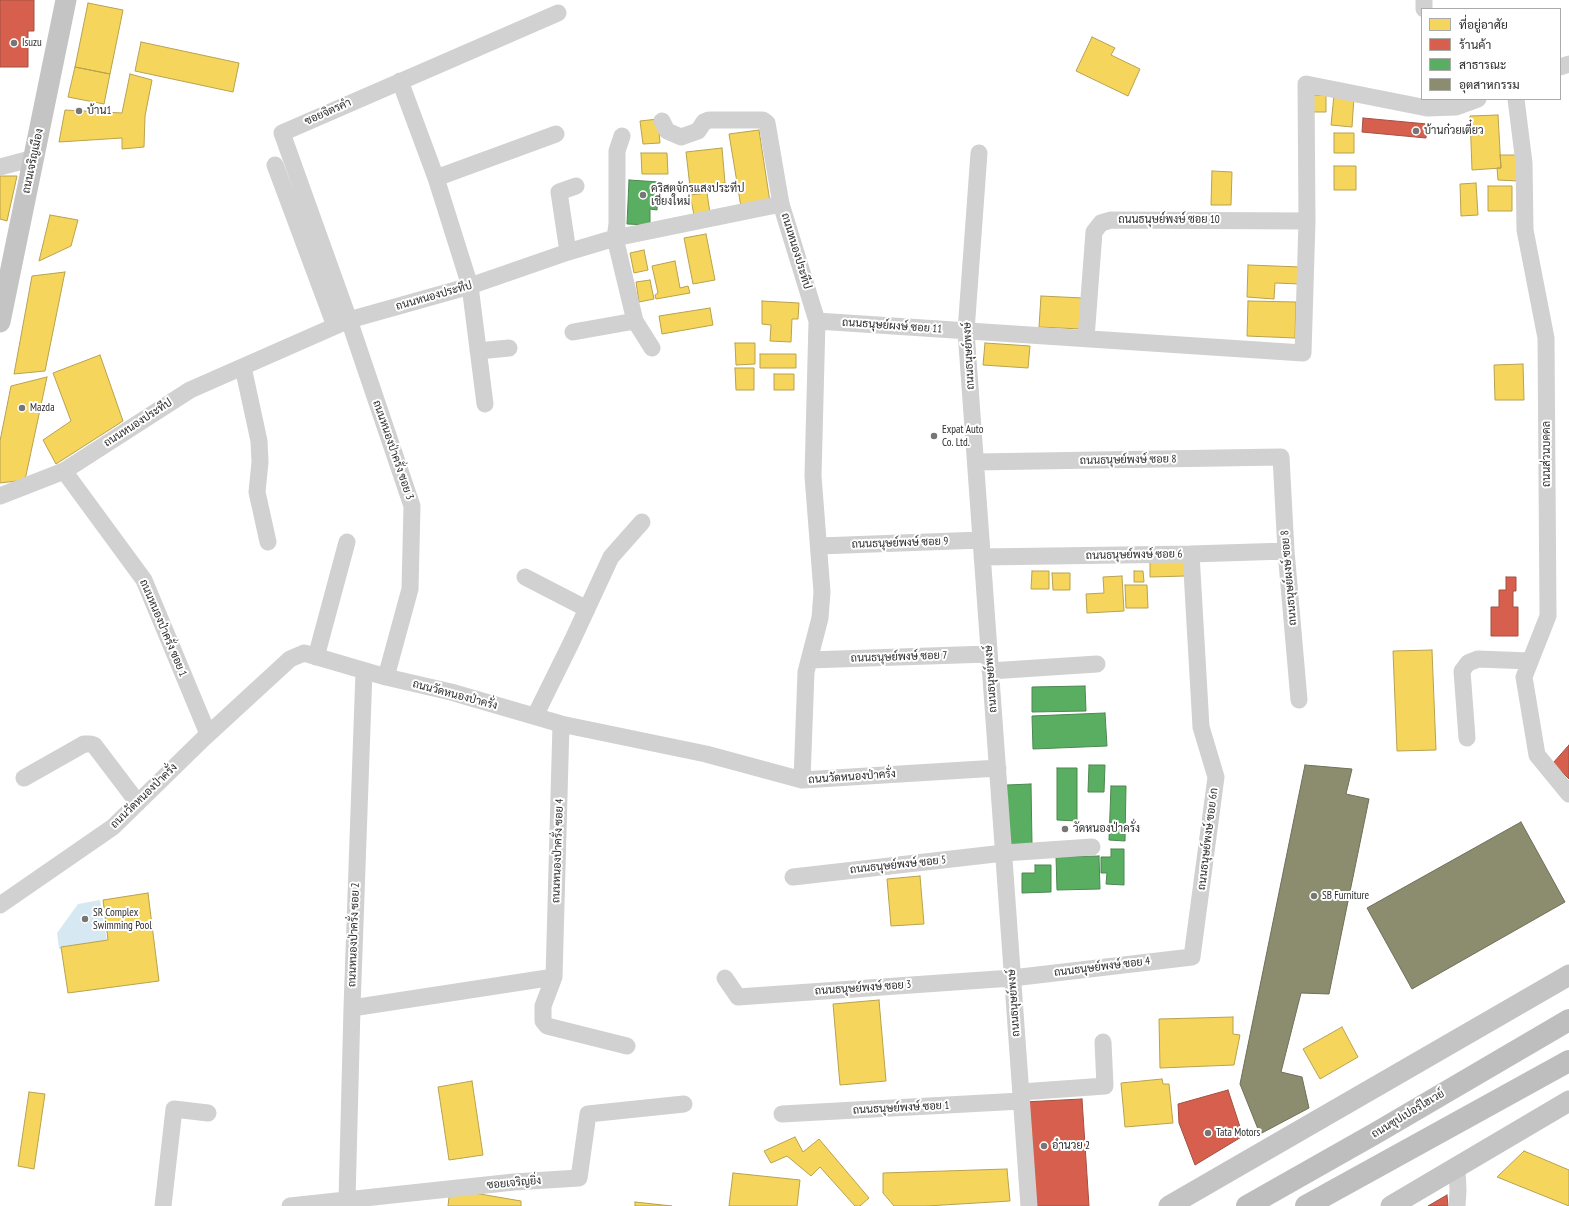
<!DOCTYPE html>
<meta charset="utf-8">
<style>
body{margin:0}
#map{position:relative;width:1569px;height:1206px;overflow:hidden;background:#fff;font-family:"PT Sans Narrow",Sarabun,sans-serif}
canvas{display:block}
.legend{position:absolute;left:1421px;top:8px;width:140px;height:92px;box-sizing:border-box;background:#fff;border:1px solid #ababab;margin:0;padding:5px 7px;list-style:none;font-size:12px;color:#2c2c2c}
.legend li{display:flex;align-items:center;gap:8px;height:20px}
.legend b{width:20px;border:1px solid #ababab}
</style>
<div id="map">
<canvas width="1569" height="1206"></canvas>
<ul class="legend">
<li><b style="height:11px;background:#f6d55c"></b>ที่อยู่อาศัย</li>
<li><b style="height:11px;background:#d6604d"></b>ร้านค้า</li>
<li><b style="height:11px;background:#5aae61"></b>สาธารณะ</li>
<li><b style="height:11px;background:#8c8c6e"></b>อุตสาหกรรม</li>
</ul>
</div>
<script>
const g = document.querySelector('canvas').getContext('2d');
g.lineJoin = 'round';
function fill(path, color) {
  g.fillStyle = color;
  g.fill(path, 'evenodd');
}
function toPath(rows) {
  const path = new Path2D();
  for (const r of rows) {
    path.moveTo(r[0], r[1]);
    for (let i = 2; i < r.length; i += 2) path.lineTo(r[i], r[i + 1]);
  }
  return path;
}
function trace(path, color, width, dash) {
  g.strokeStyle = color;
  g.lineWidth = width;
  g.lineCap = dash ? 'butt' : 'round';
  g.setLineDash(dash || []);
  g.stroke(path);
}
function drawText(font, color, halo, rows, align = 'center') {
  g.font = font + ' "PT Sans Narrow",Sarabun,sans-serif';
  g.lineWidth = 4;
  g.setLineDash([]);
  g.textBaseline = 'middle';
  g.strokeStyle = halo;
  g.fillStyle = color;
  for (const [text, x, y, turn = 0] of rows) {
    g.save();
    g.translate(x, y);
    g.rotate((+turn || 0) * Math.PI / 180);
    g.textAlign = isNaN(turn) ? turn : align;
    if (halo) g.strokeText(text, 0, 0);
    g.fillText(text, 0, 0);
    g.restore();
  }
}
fill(toPath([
 [100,900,107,941,59,949,57,933,78,904]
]), '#d6e9f2');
const homes = toPath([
 [88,3,123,10,110,74,75,67,88,3],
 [1092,37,1115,48,1111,55,1140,69,1128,96,1076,71,1092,37],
 [141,42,239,63,233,92,135,71,141,42],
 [75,67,110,74,104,104,68,97,75,67],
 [130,74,152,80,145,116,144,147,122,149,122,138,59,142,65,110,122,113,130,74],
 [1313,95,1326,95,1326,112,1313,112,1313,95],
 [1334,95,1354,97,1352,127,1331,125,1334,95],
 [1498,115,1501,168,1472,170,1470,116,1498,115],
 [658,119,660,143,643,144,640,121,658,119],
 [759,130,770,202,741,207,729,134,759,130],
 [1334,133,1354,133,1354,153,1334,153,1334,133],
 [722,148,725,183,690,187,686,152,722,148],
 [641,153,667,153,668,174,642,174,641,153],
 [1500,155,1516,155,1518,181,1498,180,1497,168,1501,168,1500,155],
 [1334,166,1356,166,1356,190,1334,190,1334,166],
 [1212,171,1232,172,1231,205,1211,205,1212,171],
 [0,176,17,176,7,221,0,219,0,176],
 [1476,183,1478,215,1461,216,1460,184,1476,183],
 [1488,186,1512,186,1512,211,1488,211,1488,186],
 [707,193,710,213,694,215,690,195,707,193],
 [50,215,78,220,71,246,39,261,50,215],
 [706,234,715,280,693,284,684,238,706,234],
 [644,250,648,270,634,273,630,253,644,250],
 [675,261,680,288,688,286,690,293,656,299,655,295,658,293,652,266,675,261],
 [1248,265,1301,267,1300,284,1275,283,1274,299,1247,297,1248,265],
 [65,272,45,371,14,374,32,276,65,272],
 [650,280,654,299,639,302,636,282,650,280],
 [1041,296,1083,298,1081,329,1039,327,1041,296],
 [762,301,799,303,798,319,792,319,791,342,770,341,771,325,762,324,762,301],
 [1248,301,1296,302,1295,338,1247,336,1248,301],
 [710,308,713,325,662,334,659,316,710,308],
 [735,343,755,343,755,364,736,365,735,343],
 [985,343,1030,346,1028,368,983,365,985,343],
 [760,354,796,354,796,368,760,368,760,354],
 [100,355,123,421,56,464,43,440,71,421,53,373,100,355],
 [1523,364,1524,400,1495,400,1494,365,1523,364],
 [735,368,754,368,754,390,736,390,735,368],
 [774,374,794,374,794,390,774,390,774,374],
 [47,377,25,480,0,483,0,441,11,386,47,377],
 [1186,558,1186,576,1150,577,1150,559,1186,558],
 [1032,571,1049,571,1049,589,1031,589,1032,571],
 [1134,571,1143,571,1144,582,1134,582,1134,571],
 [1052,573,1070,573,1070,590,1053,590,1052,573],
 [1122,576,1124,611,1087,613,1086,594,1104,593,1103,577,1122,576],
 [1125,585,1147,585,1148,608,1126,608,1125,585],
 [1432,650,1436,750,1397,751,1393,651,1432,650],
 [920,876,924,924,891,926,887,879,920,876],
 [148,893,159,981,68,993,61,947,108,940,103,900,148,893],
 [879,1000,886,1081,840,1085,833,1004,879,1000],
 [1233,1017,1233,1034,1240,1035,1234,1065,1160,1068,1159,1019,1233,1017],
 [1342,1027,1358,1057,1320,1079,1303,1049,1342,1027],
 [1162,1079,1163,1084,1169,1084,1173,1123,1125,1127,1121,1083,1162,1079],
 [472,1081,483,1155,449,1160,438,1087,472,1081],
 [29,1092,45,1094,34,1169,18,1166,29,1092],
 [795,1137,803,1152,819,1139,869,1198,860,1206,855,1206,820,1167,811,1176,787,1156,771,1163,764,1151,795,1137],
 [1524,1151,1569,1170,1569,1206,1497,1177,1524,1151],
 [1007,1169,1010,1201,926,1206,894,1206,883,1193,883,1173,1007,1169],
 [733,1173,800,1180,797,1206,729,1206,733,1173],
 [450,1189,521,1201,521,1206,448,1206,450,1189],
 [635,1202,672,1206,635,1206,635,1202]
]);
fill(homes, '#f6d55c');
trace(homes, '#b9a24e', 1);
const shops = toPath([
 [0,0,34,0,34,31,28,31,28,67,0,67,0,0],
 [1363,118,1427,124,1426,138,1362,132,1363,118],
 [1506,577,1516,577,1516,591,1513,591,1513,607,1518,607,1518,636,1491,636,1491,607,1499,607,1499,590,1506,590,1506,577],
 [1569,745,1569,779,1553,763,1569,745],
 [1228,1090,1243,1136,1195,1165,1179,1123,1178,1104,1228,1090],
 [1082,1099,1089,1206,1031,1206,1024,1102,1082,1099],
 [1447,1195,1448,1206,1428,1206,1447,1195]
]);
fill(shops, '#d6604d');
trace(shops, '#a35043', 1);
const public = toPath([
 [629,180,659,182,657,210,650,209,650,225,627,224,629,180],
 [1085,686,1086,711,1032,712,1032,687,1085,686],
 [1105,713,1107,746,1033,749,1032,716,1105,713],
 [1089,765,1105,765,1104,792,1088,792,1089,765],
 [1057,768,1077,768,1077,821,1057,820,1057,768],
 [1031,784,1032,844,1009,845,1007,785,1031,784],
 [1111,786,1126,786,1125,841,1109,840,1111,786],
 [1111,849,1124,849,1124,885,1106,884,1107,873,1101,873,1101,857,1111,857,1111,849],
 [1099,856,1100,889,1057,890,1056,857,1099,856],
 [1035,865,1051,865,1051,892,1022,893,1022,873,1035,873,1035,865]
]);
fill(public, '#5aae61');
trace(public, '#4c8751', 1);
const industry = toPath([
 [1305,765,1352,769,1346,794,1369,799,1329,994,1301,993,1281,1072,1302,1077,1309,1108,1260,1134,1240,1084,1305,765],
 [1521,822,1565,902,1412,989,1367,908,1521,822]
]);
fill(industry, '#8c8c6e');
trace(industry, '#6f6f5a', 1);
trace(toPath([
 [1424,0,1424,9],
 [1560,67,1569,64],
 [400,81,436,178,470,286,485,404],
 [1516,99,1524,163,1525,230,1546,338,1548,616,1524,677,1537,755,1569,794],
 [662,121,667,131,681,137,698,131,704,122,709,120,763,120,767,123,781,204,817,321,813,476,822,592,820,618,806,672,802,780],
 [622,136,617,151,617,224,615,238,635,321,652,348],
 [979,153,966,331,1029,1206],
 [275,165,335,326],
 [0,167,34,158],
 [436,178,556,134],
 [568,252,559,192,576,186],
 [817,321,1303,353,1307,221,1306,84,1427,108,1456,107,1478,99],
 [573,332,635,321],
 [1086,338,1094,232,1101,223,1111,220,1307,221],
 [478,351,509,348],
 [243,367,259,441,260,462,257,492,268,542],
 [976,462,1281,457,1286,551,1299,700],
 [64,471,144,580,208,734],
 [0,496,64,471,190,390,349,320,470,286,568,252,615,238,781,204],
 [819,546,981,540],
 [982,557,1191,554,1286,551],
 [525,577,587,609],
 [316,657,347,542],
 [809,660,989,654],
 [990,671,1097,664],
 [386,677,410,589,412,506,349,320,282,133,558,13],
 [535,716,572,641,611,557,642,522],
 [561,724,554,977,543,1006,543,1021,547,1026,627,1046],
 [1467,738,1462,671,1468,663,1478,659,1530,661],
 [24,778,84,744,90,744,94,745,138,803],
 [793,877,1004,853,1092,847],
 [0,905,113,827,203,739,290,659,304,653,386,677,451,692,561,724,706,754,802,780,998,768],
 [725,978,738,997,1012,978,1192,957,1216,777,1201,727,1191,554],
 [352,1008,554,977],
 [1021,1092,1105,1086,1103,1042],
 [782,1114,1021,1101],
 [1457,1167,1458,1190,1457,1206],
 [347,1200,352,1008,364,671],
 [163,1206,174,1109,208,1113],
 [290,1206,514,1182,579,1178,588,1114,684,1104]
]), '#d1d1d1', 17);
trace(toPath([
 [0,322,66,0],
 [1169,1206,1569,975],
 [1391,1206,1569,1101]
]), '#c4c4c4', 21);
trace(toPath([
 [1247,1206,1376,1133,1569,1020],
 [1306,1206,1569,1061]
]), '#bebebe', 22);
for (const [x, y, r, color] of [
 [14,43,4,"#767676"],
 [79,111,4,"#767676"],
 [1416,131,4,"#767676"],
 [643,195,4,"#767676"],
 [22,408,4,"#767676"],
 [934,436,4,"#767676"],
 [1065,829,4,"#767676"],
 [1314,896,4,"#767676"],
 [85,919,4,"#767676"],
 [1208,1133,4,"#767676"],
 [1044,1146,4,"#767676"]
]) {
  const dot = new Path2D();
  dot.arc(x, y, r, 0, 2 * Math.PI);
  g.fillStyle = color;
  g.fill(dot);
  trace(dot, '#fff', 1.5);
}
drawText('11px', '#2c2c2c', '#fff', [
 ["Isuzu",22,43],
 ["บ้าน1",87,111],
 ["บ้านก๋วยเตี๋ยว",1424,131],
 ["คริสตจักรแสงประทีป",651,189],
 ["เชียงใหม่",651,202],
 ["Mazda",30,408],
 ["Expat Auto",942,430],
 ["Co. Ltd.",942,443],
 ["วัดหนองป่าครั่ง",1073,829],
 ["SB Furniture",1322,896],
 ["SR Complex",93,913],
 ["Swimming Pool",93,926],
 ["Tata Motors",1216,1133],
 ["อำนวย 2",1052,1146]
], 'left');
drawText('11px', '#2c2c2c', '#fff', [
 ["ซอยจิตรคำ",328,112,-24],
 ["ถนนเจริญเมือง",33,161,-78],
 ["ถนนธนุษย์พงษ์ ซอย 10",1169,220],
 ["ถนนหนองประทีป",796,251,73],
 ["ถนนหนองประทีป",434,296,-16],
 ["ถนนธนุษย์ผงษ์ ซอย 11",892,326,4],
 ["ถนนธนุษย์พงษ์",969,356,-93],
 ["ถนนหนองประทีป",138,423,-33],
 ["ถนนหนองป่าครั่ง ซอย 3",393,450,71],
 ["ถนนส่วนบคคล",1547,454,-90],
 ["ถนนธนุษย์พงษ์ ซอย 8",1128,460,-1],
 ["ถนนธนุษย์พงษ์ ซอย 9",900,543,-2],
 ["ถนนธนุษย์พงษ์ ซอย 6",1134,555,-1],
 ["ถนนธนุษย์ผงษ์ ซอย 8",1289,578,-95],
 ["ถนนหนองป่าครั่ง ซอย 1",163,628,67],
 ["ถนนธนุษย์พงษ์ ซอย 7",899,657,-2],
 ["ถนนธนุษย์พงษ์",991,679,-94],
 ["ถนนวัดหนองป่าครั่ง",455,695,15],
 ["ถนนวัดหนองป่าครั่ง",852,777,-4],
 ["ถนนวัดหนองป่าครั่ง",144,796,-44],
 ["ถนนธนุษย์พงษ์ ซอย 6ก",1208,839,-83],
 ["ถนนหนองป่าครั่ง ซอย 4",558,851,-88],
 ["ถนนธนุษย์พงษ์ ซอย 5",898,865,-6],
 ["ถนนหนองป่าครั่ง ซอย 2",354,935,-88],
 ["ถนนธนุษย์พงษ์ ซอย 4",1102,967,-7],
 ["ถนนธนุษย์พงษ์ ซอย 3",863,988,-4],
 ["ถนนธนุษย์พงษ์",1014,1003,-94],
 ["ถนนธนุษย์พงษ์ ซอย 1",901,1108,-3],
 ["ถนนซุปเปอร์ไฮเวย์",1408,1114,-31],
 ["ซอยเจริญยิ่ง",514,1183,-5]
]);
</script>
